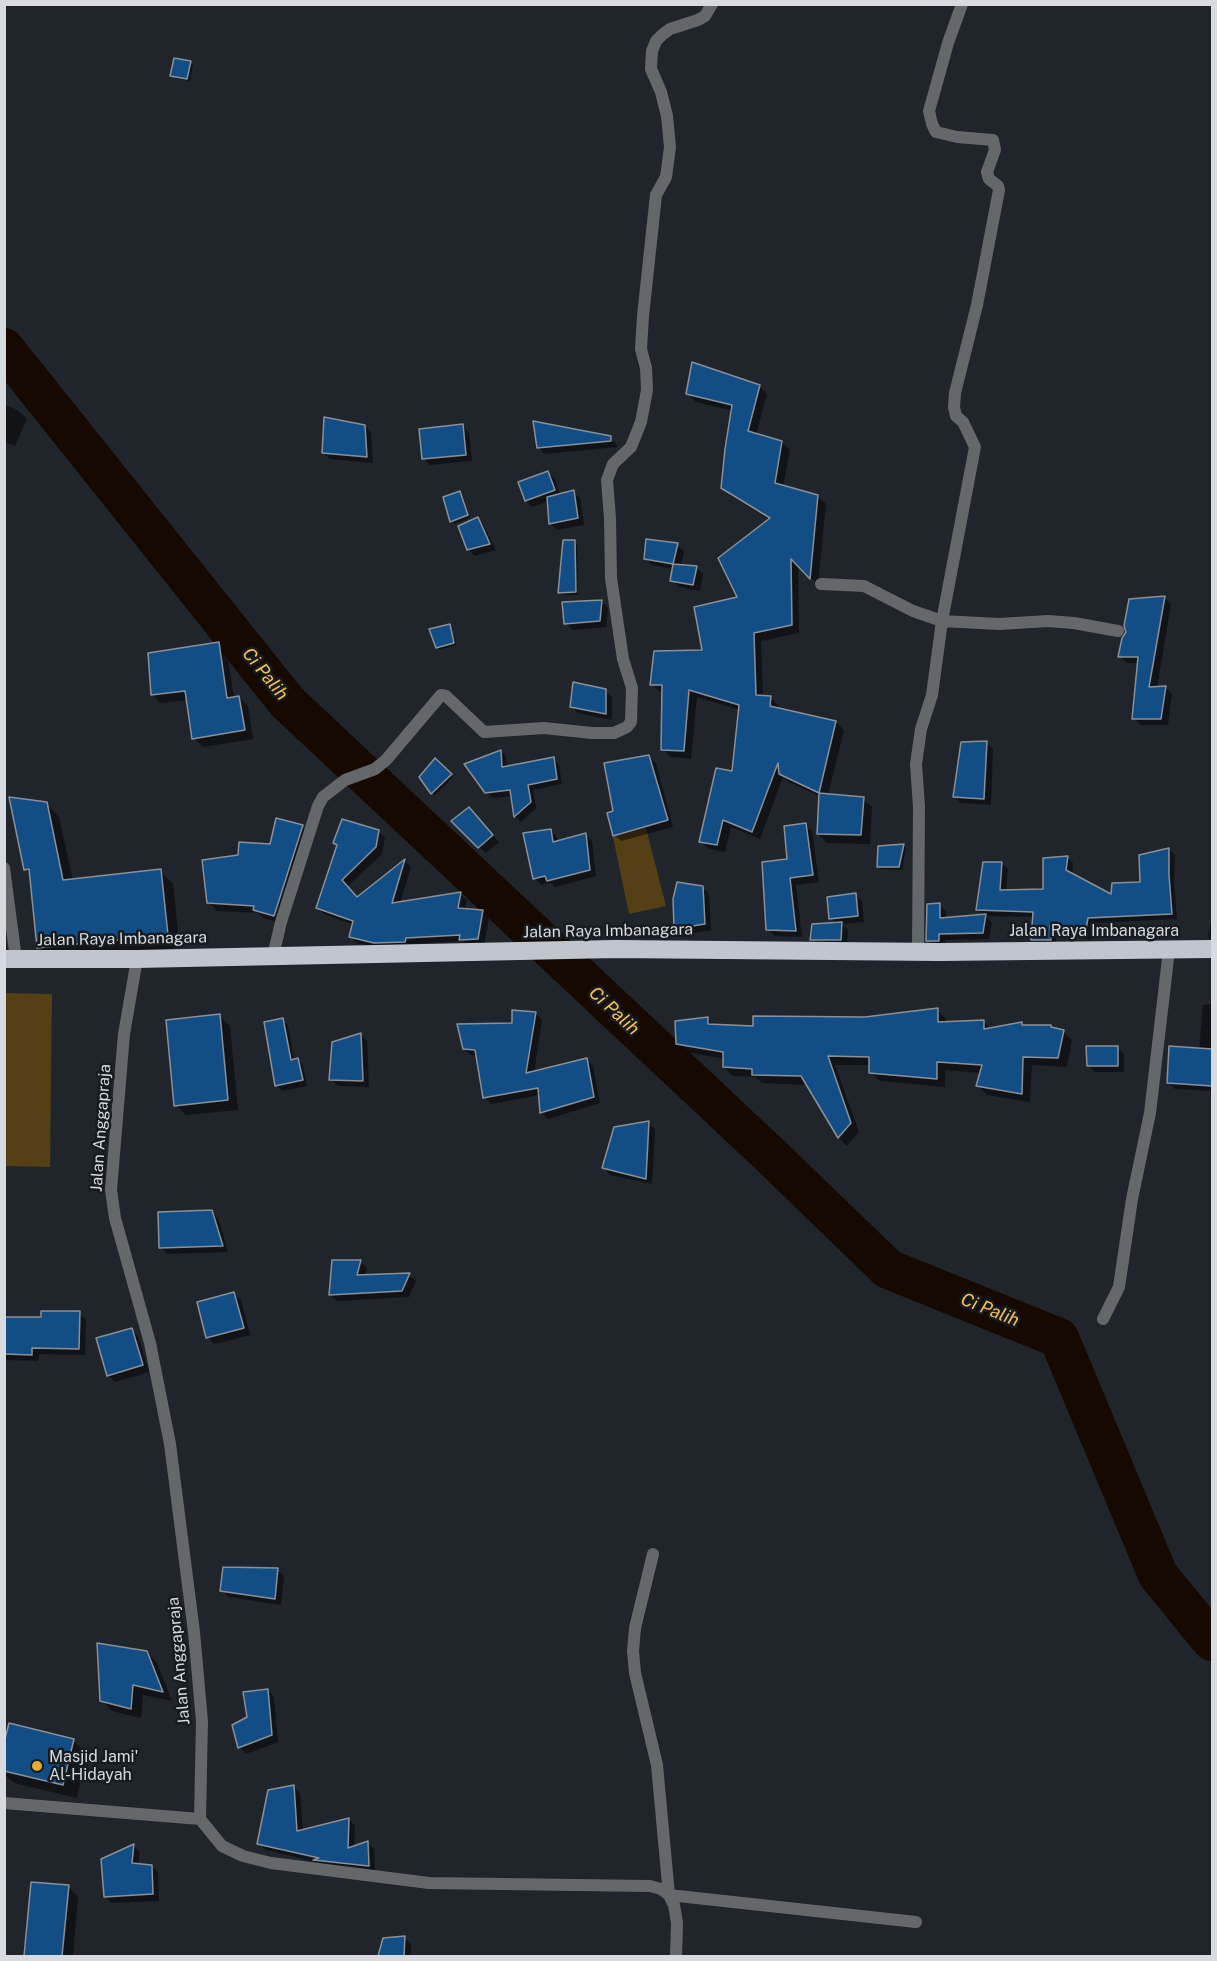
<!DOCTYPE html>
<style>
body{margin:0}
#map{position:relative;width:1217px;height:1961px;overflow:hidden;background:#20252b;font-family:"Public Sans",sans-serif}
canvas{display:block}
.frame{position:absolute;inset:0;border:6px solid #d7dade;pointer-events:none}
</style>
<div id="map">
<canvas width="1217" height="1961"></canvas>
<div class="frame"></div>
</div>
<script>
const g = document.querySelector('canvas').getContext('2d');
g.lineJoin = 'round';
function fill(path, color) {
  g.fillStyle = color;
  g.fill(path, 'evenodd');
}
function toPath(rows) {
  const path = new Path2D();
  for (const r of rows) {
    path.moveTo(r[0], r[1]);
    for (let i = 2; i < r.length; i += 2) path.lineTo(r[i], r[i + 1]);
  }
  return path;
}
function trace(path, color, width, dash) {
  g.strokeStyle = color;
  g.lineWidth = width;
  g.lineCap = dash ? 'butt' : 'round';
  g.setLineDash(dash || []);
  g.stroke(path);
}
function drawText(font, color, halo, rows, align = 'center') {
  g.font = font + ' "Public Sans",sans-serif';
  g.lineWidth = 5;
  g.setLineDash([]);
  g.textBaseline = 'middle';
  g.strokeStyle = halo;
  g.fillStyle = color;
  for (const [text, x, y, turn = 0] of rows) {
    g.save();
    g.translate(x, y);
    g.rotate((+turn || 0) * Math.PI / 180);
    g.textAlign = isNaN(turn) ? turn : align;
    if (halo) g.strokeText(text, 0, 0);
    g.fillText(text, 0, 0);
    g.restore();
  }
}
fill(toPath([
 [646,828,666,906,629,914,613,837],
 [5,993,52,994,50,1167,5,1166]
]), '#553f15');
fill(toPath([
 [190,63,193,65,190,81,175,78,172,76],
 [759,386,767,394,756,435,782,442,790,450,783,487,818,496,826,504,818,585,798,565,799,633,761,641,763,697,770,697,778,705,778,709,836,722,844,730,828,795,863,799,872,807,870,844,827,843,818,834,821,797,789,782,783,777,760,839,731,827,725,852,709,849,701,841,733,773,740,710,697,697,691,759,671,757,663,749,664,692,660,692,652,684,704,651,739,598,770,520,731,496,723,487,733,411,696,402,688,394],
 [4,404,17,410,27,419,15,446,4,442],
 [365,426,371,433,373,463,330,459,323,453],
 [463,426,469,433,472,461,430,465,423,458],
 [610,438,617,445,617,447,545,454,538,447],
 [548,473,555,479,560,495,573,492,580,498,584,525,557,530,550,523,549,501,532,507,526,500],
 [460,493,463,496,470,518,454,524,451,521],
 [478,519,484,526,496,550,475,556,468,549],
 [574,541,577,544,578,595,562,595,560,592],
 [677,545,684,551,681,566,696,567,703,574,700,591,679,587,672,580,674,569,652,565,646,559],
 [1164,597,1171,604,1157,688,1165,687,1172,694,1168,725,1140,725,1134,718,1139,663,1127,663,1120,656],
 [602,602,608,608,606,627,573,630,566,623],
 [449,625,452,628,456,645,440,650,437,647],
 [218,643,227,652,234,698,239,697,248,706,253,739,203,747,194,738,188,700,161,703,152,694],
 [605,691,612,697,612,720,578,713,571,707],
 [986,743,993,749,991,805,961,803,954,796],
 [501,751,506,757,507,768,554,759,559,765,562,784,533,790,536,808,521,822,515,816,512,796,492,798,486,792],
 [649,757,656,763,673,827,621,841,614,835,615,812],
 [435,761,453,777,435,795,432,793],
 [46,804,59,817,73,880,160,871,173,884,180,948,52,960,39,947,31,874,26,869],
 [476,815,499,842,486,853,454,821],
 [805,825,812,831,819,882,796,885,802,937,775,936,768,929,789,861],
 [302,827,311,835,283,923,263,918,258,913,217,911,209,902,240,856,271,845],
 [551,831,557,837,558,842,586,835,592,841,596,876,555,887,550,883,541,885,535,878],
 [379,832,385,838,382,854,347,887,357,899,405,861,411,867,400,903,460,894,467,900,465,910,483,911,489,918,484,945,467,946,463,941,412,944,381,949,357,943,350,937,354,925,324,914,317,907,338,846,334,843],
 [904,845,906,848,902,870,881,869,878,867],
 [1169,849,1175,855,1174,882,1177,919,1094,923,1091,940,1056,930,1056,945,1038,945,1033,939,1034,917,985,916,992,922,989,939,945,940,945,947,934,947,928,940,939,905,946,911,946,919,984,916,978,910,1002,863,1008,869,1006,891,1044,890,1067,857,1073,863,1072,875,1112,897,1142,883],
 [702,887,709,894,711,930,682,935,676,928],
 [856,895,862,901,864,922,842,924,848,930,847,946,819,946,812,939,837,924,830,918],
 [1211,922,1212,922,1212,942,1208,937],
 [1212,1004,1212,1091,1175,1089,1169,1082,1199,1049,1203,1005],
 [937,1010,946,1019,946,1023,984,1022,991,1029,1022,1023,1025,1027,1050,1026,1053,1029,1063,1031,1072,1040,1067,1067,1032,1065,1030,1102,987,1095,978,1086,981,1073,945,1070,945,1087,880,1081,871,1072,871,1065,835,1065,859,1132,847,1146,839,1138,808,1085,762,1083,755,1077,733,1076,724,1067,724,1059,686,1052,677,1043,708,1019,714,1026,755,1028,865,1019],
 [536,1013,542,1020,534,1073,587,1059,593,1066,600,1103,548,1119,541,1112,540,1095,491,1104,485,1097,477,1056,471,1055,464,1049],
 [219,1016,230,1026,238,1110,186,1115,176,1105],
 [282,1020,288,1025,294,1060,298,1060,303,1065,307,1086,282,1091,277,1085],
 [361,1035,367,1041,369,1087,338,1086,331,1079],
 [1117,1048,1124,1054,1124,1072,1095,1072,1088,1065],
 [649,1123,655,1129,652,1184,610,1175,604,1168],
 [211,1211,218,1218,228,1252,167,1254,161,1247],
 [333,1261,361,1262,367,1268,365,1276,409,1275,416,1281,409,1297,337,1301,330,1295],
 [234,1294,241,1300,250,1335,214,1344,208,1337],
 [79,1313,86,1320,85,1355,39,1354,38,1361,4,1360,4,1319,42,1319],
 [131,1330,138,1336,149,1372,115,1382,108,1375],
 [277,1570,284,1576,281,1605,229,1597,222,1590],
 [147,1652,157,1663,172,1701,143,1695,141,1718,112,1711,102,1700],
 [268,1690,274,1697,278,1742,246,1754,240,1747,249,1718],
 [73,1740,87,1754,77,1798,14,1783,4,1774,4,1749],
 [294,1787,300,1793,303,1831,349,1819,355,1826,354,1847,368,1843,374,1849,375,1872,321,1866,316,1862,266,1850,259,1844],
 [133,1845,140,1852,138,1865,152,1866,158,1873,159,1901,112,1903,106,1897],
 [32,1883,68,1886,78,1897,73,1956,25,1956],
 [405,1938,411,1944,411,1956,379,1956,384,1939]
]), '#0007');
trace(toPath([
 [4,348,287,702,768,1153,888,1269,1059,1338,1158,1575,1212,1641]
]), '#160a00', 40);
const building = toPath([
 [174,58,191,61,187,79,170,76,174,58],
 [692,362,760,385,748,431,782,441,775,483,818,495,810,579,791,559,792,625,754,633,756,695,771,696,770,706,836,721,819,793,779,774,778,763,752,832,723,820,717,845,699,842,716,768,732,771,739,705,689,690,684,751,661,750,662,685,650,685,654,651,702,650,694,607,737,597,718,558,770,518,721,488,725,449,732,405,686,394,692,362],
 [324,417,365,425,367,457,322,453,324,417],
 [533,421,611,436,611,441,537,448,533,421],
 [463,424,466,455,422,459,419,429,463,424],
 [548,471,555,490,525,501,518,482,548,471],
 [574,490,578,518,549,524,547,497,574,490],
 [460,491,468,515,450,522,443,497,460,491],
 [478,517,490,544,467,550,458,526,478,517],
 [646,539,678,543,673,564,644,559,646,539],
 [563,540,575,540,576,592,558,593,563,540],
 [673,564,697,566,693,585,670,581,673,564],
 [1165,596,1149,687,1166,686,1161,719,1132,719,1138,657,1118,657,1122,638,1126,632,1124,626,1129,599,1165,596],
 [602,600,600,621,564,624,562,602,602,600],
 [450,624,454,643,436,648,429,629,450,624],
 [219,642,227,698,239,696,245,730,192,739,185,691,151,695,148,653,219,642],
 [573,682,606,689,606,714,570,707,573,682],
 [987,741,984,799,953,797,961,742,987,741],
 [501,750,502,767,554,757,557,779,528,785,531,802,514,817,510,790,485,793,464,764,501,750],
 [649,755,668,820,613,836,607,813,613,811,604,763,649,755],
 [435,758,452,774,431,794,419,777,435,758],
 [819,793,864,797,861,835,817,834,819,793],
 [9,797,47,802,63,880,161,869,168,935,37,948,29,869,24,870,9,797],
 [469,807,493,835,478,848,451,821,469,807],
 [276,818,303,825,274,916,253,910,254,906,207,903,202,860,238,855,239,842,270,844,276,818],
 [342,819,379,830,376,847,342,880,357,897,405,859,392,903,461,892,458,908,483,910,478,939,459,940,460,935,406,938,405,942,374,943,349,937,353,921,316,908,337,845,333,843,342,819],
 [806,823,813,875,790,878,796,931,766,930,762,862,787,859,784,826,806,823],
 [551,829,553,842,586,833,590,870,547,881,545,876,533,879,523,833,551,829],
 [904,844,899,867,877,867,878,846,904,844],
 [1169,848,1169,875,1172,914,1088,918,1085,935,1050,925,1051,940,1031,940,1033,912,976,910,983,862,1002,862,1000,890,1043,889,1043,858,1068,856,1066,870,1111,894,1112,883,1140,882,1139,855,1169,848],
 [677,882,703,886,705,924,674,929,673,899,677,882],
 [856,893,858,916,829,919,827,897,856,893],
 [940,903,940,918,986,914,983,933,939,934,939,941,926,941,927,904,940,903],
 [842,922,841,940,810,940,812,924,842,922],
 [938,1008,938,1022,984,1020,984,1029,1022,1022,1022,1025,1051,1025,1051,1027,1064,1030,1058,1058,1023,1057,1022,1094,976,1086,982,1065,937,1062,937,1079,869,1073,869,1057,828,1056,851,1123,838,1138,801,1076,752,1075,752,1069,723,1067,723,1052,676,1044,675,1021,708,1017,708,1024,753,1026,753,1016,865,1017,938,1008],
 [512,1010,536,1012,526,1073,587,1058,594,1097,540,1113,538,1088,483,1098,475,1050,463,1049,457,1024,512,1023,512,1010],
 [220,1014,228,1100,174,1106,166,1020,220,1014],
 [283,1018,291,1060,298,1058,303,1080,275,1086,264,1022,283,1018],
 [361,1033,363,1081,329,1080,332,1042,361,1033],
 [1086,1046,1118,1046,1118,1066,1087,1066,1086,1046],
 [1169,1046,1212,1049,1212,1086,1167,1083,1169,1046],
 [649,1121,646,1179,602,1168,614,1127,649,1121],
 [212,1210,223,1246,159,1248,158,1212,212,1210],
 [332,1260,361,1260,357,1275,410,1273,402,1291,329,1295,332,1260],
 [234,1292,244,1328,206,1338,197,1302,234,1292],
 [41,1311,80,1311,79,1349,32,1348,32,1355,4,1354,4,1317,41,1317,41,1311],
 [132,1328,143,1365,107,1376,96,1338,132,1328],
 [223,1567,278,1568,275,1599,220,1591,223,1567],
 [97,1643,147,1651,163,1692,133,1685,131,1709,100,1701,97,1643],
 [268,1689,272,1735,238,1748,232,1725,247,1717,243,1692,268,1689],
 [9,1723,74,1739,63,1785,4,1771,4,1743,9,1723],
 [294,1785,297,1831,349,1818,348,1848,368,1841,369,1866,313,1860,319,1858,257,1844,268,1790,294,1785],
 [134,1844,132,1863,152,1865,153,1894,104,1897,101,1859,134,1844],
 [31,1882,69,1885,62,1956,24,1956,31,1882],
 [405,1936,404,1956,378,1956,383,1938,405,1936]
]);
fill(building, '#124e85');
trace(building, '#8a9098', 1.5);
trace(toPath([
 [821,584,864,586,913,611,942,621,975,447,963,422,956,416,954,407,955,393,977,305,999,190,998,186,989,179,987,172,995,150,993,140,957,137,936,132,932,124,929,111,948,43,962,4],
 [4,868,16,959],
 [918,950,919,807,916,764,921,729,932,695,942,621,999,624,1048,621,1074,623,1118,631],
 [273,956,281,922,318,806,323,797,345,780,375,769,386,760,441,695,446,696,484,732,544,728,592,733,614,733,627,727,631,722,632,688,623,659,611,578,610,518,607,480,613,464,631,447,641,422,647,390,646,368,641,349,643,316,656,195,666,177,670,147,667,116,661,92,651,69,652,51,656,41,662,35,670,29,698,20,705,16,712,4],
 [137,959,124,1034,111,1190,115,1218,150,1343,170,1444,194,1632,202,1721,200,1819,222,1846,243,1856,271,1863,429,1883,650,1886,661,1889,669,1895,674,1905,677,1923,676,1956],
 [1103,1319,1119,1287,1132,1199,1150,1113,1169,950],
 [653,1554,635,1628,633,1651,635,1673,657,1765,669,1895,916,1922],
 [4,1803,200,1819]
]), '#65686b', 12);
trace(toPath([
 [4,959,137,959,615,949,939,952,1212,949]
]), '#bfc6ce', 18);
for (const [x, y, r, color] of [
 [37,1766,6,"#e6ad36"]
]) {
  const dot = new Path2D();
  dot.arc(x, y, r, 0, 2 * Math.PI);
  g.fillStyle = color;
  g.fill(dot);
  trace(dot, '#171c21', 2);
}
drawText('16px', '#d7dade', '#171c21', [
 ["Jalan Raya Imbanagara",608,931,-1],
 ["Jalan Raya Imbanagara",1094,931],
 ["Jalan Raya Imbanagara",122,939,-1],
 ["Jalan Anggapraja",101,1128,-86],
 ["Jalan Anggapraja",179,1661,-95]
]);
drawText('16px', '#d7dade', '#171c21', [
 ["Masjid Jami'",49,1757],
 ["Al-Hidayah",49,1775]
], 'left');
drawText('italic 18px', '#f8c054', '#171c21', [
 ["Ci Palih",265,674,51],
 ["Ci Palih",614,1011,43],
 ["Ci Palih",990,1310,22]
]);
</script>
